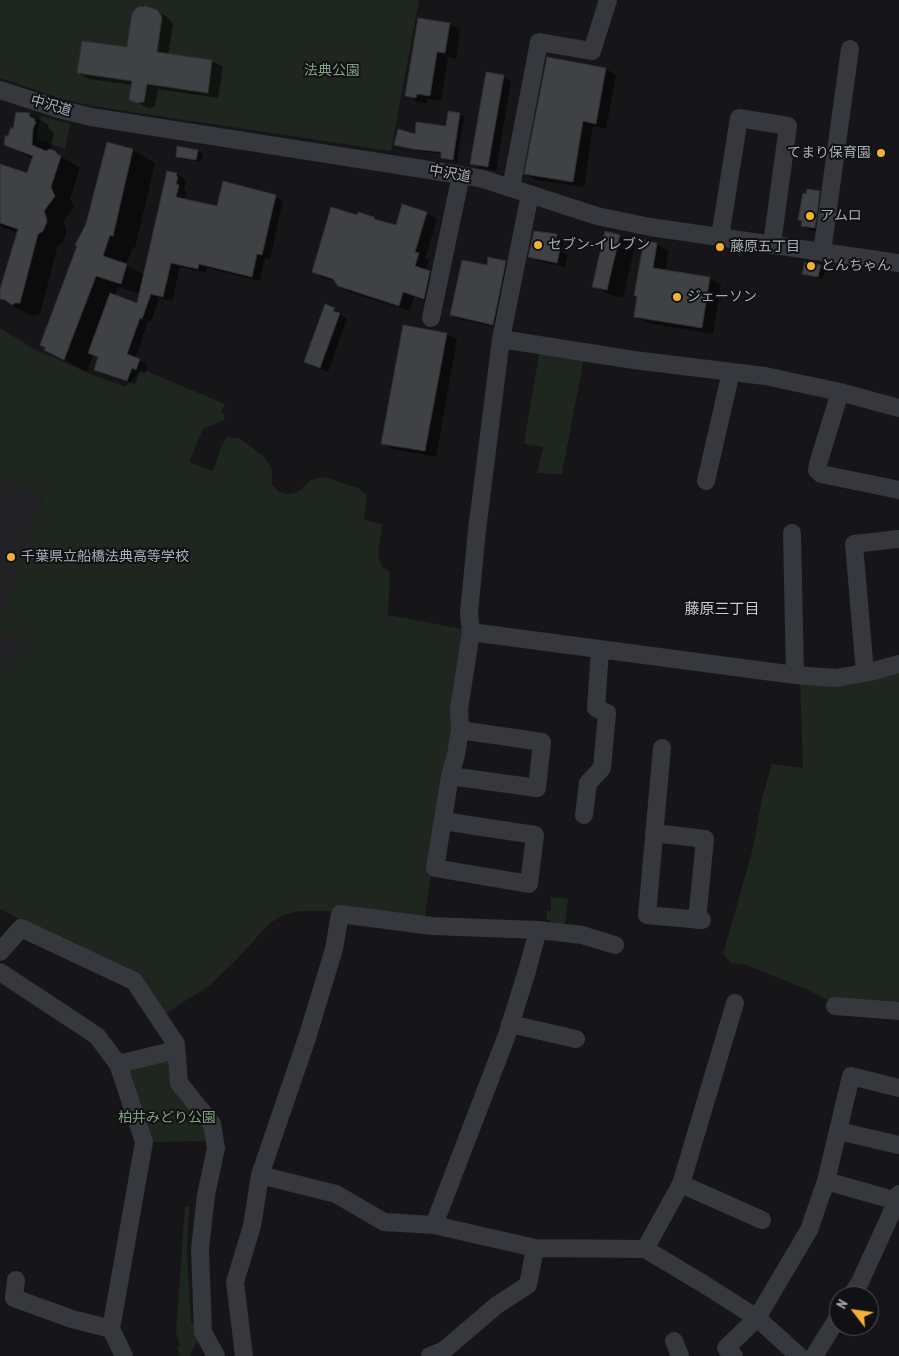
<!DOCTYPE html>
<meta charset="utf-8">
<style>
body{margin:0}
#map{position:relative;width:899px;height:1356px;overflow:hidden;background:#161618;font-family:"PT Sans Narrow",sans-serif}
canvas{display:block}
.north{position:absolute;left:829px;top:1286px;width:50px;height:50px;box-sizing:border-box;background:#111113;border:1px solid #4d4f55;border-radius:50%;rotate:300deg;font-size:14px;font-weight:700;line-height:20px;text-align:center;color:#a8adb8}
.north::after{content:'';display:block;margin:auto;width:18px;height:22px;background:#f2b134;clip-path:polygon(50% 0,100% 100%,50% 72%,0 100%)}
</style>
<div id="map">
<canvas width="899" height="1356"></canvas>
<div class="north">N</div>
</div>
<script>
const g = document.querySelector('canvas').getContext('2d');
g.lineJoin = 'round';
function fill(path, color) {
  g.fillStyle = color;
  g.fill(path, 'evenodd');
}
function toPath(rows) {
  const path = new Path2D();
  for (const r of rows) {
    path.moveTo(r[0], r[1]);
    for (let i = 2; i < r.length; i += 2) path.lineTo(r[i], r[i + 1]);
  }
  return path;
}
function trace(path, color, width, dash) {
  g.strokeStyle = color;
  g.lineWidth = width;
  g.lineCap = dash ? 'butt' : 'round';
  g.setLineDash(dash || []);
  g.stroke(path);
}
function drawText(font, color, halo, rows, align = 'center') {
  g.font = font + ' "PT Sans Narrow","Noto Sans JP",sans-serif';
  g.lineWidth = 4;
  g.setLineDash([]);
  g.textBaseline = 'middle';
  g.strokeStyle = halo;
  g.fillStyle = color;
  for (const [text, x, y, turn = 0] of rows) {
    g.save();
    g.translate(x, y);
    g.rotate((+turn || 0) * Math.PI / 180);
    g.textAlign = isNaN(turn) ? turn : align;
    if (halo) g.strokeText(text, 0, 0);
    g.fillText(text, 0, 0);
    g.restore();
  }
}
fill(toPath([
 [0,480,43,496,0,619],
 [0,633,32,640,0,672]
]), '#222225');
fill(toPath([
 [0,0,419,0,391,151,92,106,62,99,0,78],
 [41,116,70,124,65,149,36,139],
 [0,328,34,349,93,375,126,387,141,369,225,404,221,412,225,414,224,420,203,429,189,462,213,471,222,445,227,437,240,439,249,445,265,458,272,470,272,485,279,492,288,494,298,492,311,480,324,477,358,488,367,496,364,520,382,524,378,554,381,566,390,572,388,615,462,629,465,643,424,922,337,911,298,911,281,916,269,924,235,961,210,985,165,1014,136,973,19,919,0,909,0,672,31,640,0,633,0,619,43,496,0,480],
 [540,349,584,358,562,474,537,473,543,447,524,444],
 [899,668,899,1007,837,1005,810,991,762,971,743,964,731,963,723,954,753,848,762,798,772,764,803,768,800,680],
 [551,897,568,899,565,924,550,924,550,920,547,920,547,911,551,911],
 [168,1059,205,1127,208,1141,150,1142,128,1071],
 [185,1206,189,1207,187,1251,191,1322,197,1324,198,1341,189,1356,180,1356,177,1347,180,1346,176,1332]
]), '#1e261f');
fill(toPath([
 [156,11,167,17,173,24,168,55,212,61,223,67,218,98,158,89,155,107,148,108,130,99,132,85,89,79,78,73,128,49],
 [450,24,460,30,456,59,448,57,441,101,427,99,427,103,417,102,407,95],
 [606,69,616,75,606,129,593,126,584,187,536,180,526,174],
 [503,76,511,81,496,171,480,168,472,164],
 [17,113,30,114,49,125,48,128,54,132,53,133,54,135,52,141,52,151,74,164,80,168,70,199,74,207,63,222,66,228,66,234,63,242,58,245,40,314,32,316,0,299,0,293,18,233,0,226,0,166,28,175,33,159,25,155,5,144,14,131],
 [460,114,464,117,457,162,447,160,442,158,443,154,419,151,400,147,395,144,447,127],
 [108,144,133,150,155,163,135,248,133,247,126,265,144,275,176,174,185,179,184,181,186,182,184,190,186,191,185,200,218,208,275,196,283,201,270,259,265,258,260,281,207,268,206,273,180,267,172,301,159,298,151,322,148,321,135,359,148,365,145,374,140,371,135,384,103,374,95,369,99,358,93,355,87,372,46,350,87,225],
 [118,287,140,294,137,304,115,296],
 [198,151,203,154,201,162,182,159,177,156],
 [819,192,827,197,822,232,810,230,802,225,803,222,799,220],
 [403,206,427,213,437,219,425,258,429,260,425,271,440,278,435,304,414,297,410,311,349,292,338,285,336,281,324,278,314,272,358,216,374,219,380,222,397,227],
 [534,232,557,236,564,240,562,252,568,255,565,267,538,261,530,256],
 [619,236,635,245,623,298,610,295,594,286],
 [657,244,669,251,665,271,710,278,721,285,713,334,647,323,635,316,638,297,635,295],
 [505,262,513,267,501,328,459,319,451,314,487,267],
 [820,266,825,269,823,279,809,276,804,273],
 [326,306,342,313,341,315,347,319,328,372,305,362],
 [447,334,457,340,436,457,393,449,383,443]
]), '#0007');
const building = toPath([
 [146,6,157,10,162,17,157,52,212,60,208,93,147,84,144,102,137,103,129,100,132,81,77,73,82,41,127,47,132,13,138,7,146,6],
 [418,18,450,23,445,53,437,52,430,96,417,94,416,98,405,96,418,18],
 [547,57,606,68,596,124,583,121,573,182,524,174,547,57],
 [486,72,504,75,488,167,470,164,486,72],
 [448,111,460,113,453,160,441,158,441,152,413,149,394,145,398,129,415,134,416,122,446,126,448,111],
 [16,112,30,113,29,116,35,119,34,121,36,122,33,129,32,145,46,151,50,149,55,151,57,154,61,156,51,187,55,196,44,211,46,216,47,222,43,231,38,234,20,303,15,303,12,305,5,300,0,299,0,289,18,229,0,223,0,164,27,173,33,156,4,145,5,136,8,136,11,127,13,129,16,112],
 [107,142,133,149,113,236,110,235,103,256,127,264,121,284,96,276,64,360,44,350,46,348,40,345,77,246,75,245,86,224,107,142],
 [177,146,198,150,196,160,176,157,177,146],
 [167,171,177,173,176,176,178,177,176,184,179,185,176,197,217,206,223,181,276,195,262,255,257,254,252,277,199,264,198,269,171,263,163,297,151,294,142,319,140,318,127,354,140,359,136,370,132,368,127,381,94,370,98,357,88,353,110,293,137,303,167,171],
 [807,189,820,191,815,228,801,226,802,221,798,220,803,193,806,194,807,189],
 [402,204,427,212,415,252,419,253,415,266,430,271,424,299,403,292,399,306,338,286,333,279,312,272,331,207,357,215,358,212,374,217,374,219,396,225,402,204],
 [534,231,557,234,554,248,560,249,557,263,528,257,534,231],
 [605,231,620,235,607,290,592,287,605,231],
 [644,240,657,243,653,268,710,277,702,328,634,317,637,296,634,296,644,240],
 [488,257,506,261,493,325,450,315,462,260,487,265,488,257],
 [805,262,821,265,818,277,802,274,805,262],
 [325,304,335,308,333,311,340,313,320,368,304,362,325,304],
 [403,325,447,333,425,451,381,444,403,325]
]);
fill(building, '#404145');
trace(building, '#303034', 1);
trace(toPath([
 [0,90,59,109,91,117,461,175,483,179,597,216,650,227,899,263],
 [511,188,539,42,592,51,608,0],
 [720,237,739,118,788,126,772,244],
 [822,252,850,49],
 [431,318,461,175],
 [501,339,634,360,765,376,840,392,899,408],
 [840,392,818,464,817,470,821,474,899,490],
 [706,481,731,372],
 [792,533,795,675],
 [471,632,795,675,836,678,870,672,899,664],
 [865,673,854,544,899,539],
 [662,748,647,915,702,920],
 [450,776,537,788,542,742,460,730],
 [584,815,588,783,602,768,607,713,596,708,600,650],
 [443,821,535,835,529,884,435,868,450,776,456,755,460,730,459,709,471,632,469,613,477,530,501,339,530,194],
 [654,833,705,839,697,920],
 [615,945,582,935,538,930,432,926,340,914,334,949,307,1038,260,1175,336,1194,384,1222,434,1225,535,1248,645,1249,702,1283,757,1318,799,1356],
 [0,952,21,928,134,981,176,1044,179,1083,212,1124,216,1148,206,1195,200,1249,203,1332,216,1356],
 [0,972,97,1036,118,1064,144,1142,111,1329,124,1356],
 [835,1006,899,1011],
 [510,1024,576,1039],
 [118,1064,176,1050],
 [838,1131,899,1145],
 [826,1181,897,1201],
 [681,1184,762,1220],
 [434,1225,507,1035,527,971,538,930],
 [645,1249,681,1184,735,1003],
 [16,1280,14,1298,72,1319,111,1329],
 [851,1296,860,1282,897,1201,899,1194],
 [674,1341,680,1356],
 [244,1356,235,1282,252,1226,260,1175],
 [430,1356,443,1351,497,1305,528,1285,535,1248],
 [734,1356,726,1348,757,1318,809,1230,826,1181,851,1076,899,1088],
 [814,1356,839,1316]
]), '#37383d', 18);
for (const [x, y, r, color] of [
 [881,153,5,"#f2b134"],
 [810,216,5,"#f2b134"],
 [538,245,5,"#f2b134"],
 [720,247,5,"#f2b134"],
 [811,266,5,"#f2b134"],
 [677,297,5,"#f2b134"],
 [11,557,5,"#f2b134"]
]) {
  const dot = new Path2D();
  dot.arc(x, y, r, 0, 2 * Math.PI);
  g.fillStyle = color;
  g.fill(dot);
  trace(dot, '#111113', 2);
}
drawText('14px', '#7fa381', '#111113', [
 ["法典公園",332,71],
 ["柏井みどり公園",167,1118]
]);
drawText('14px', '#a8adb8', '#111113', [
 ["中沢道",51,106,16],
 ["中沢道",450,174,10]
]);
drawText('14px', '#a8adb8', '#111113', [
 ["てまり保育園",871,153,"right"],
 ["アムロ",820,216],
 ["セブン-イレブン",548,245],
 ["藤原五丁目",730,247],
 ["とんちゃん",821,266],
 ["ジェーソン",687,297],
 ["千葉県立船橋法典高等学校",21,557]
], 'left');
drawText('15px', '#c9ccd4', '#111113', [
 ["藤原三丁目",722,610]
]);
</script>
